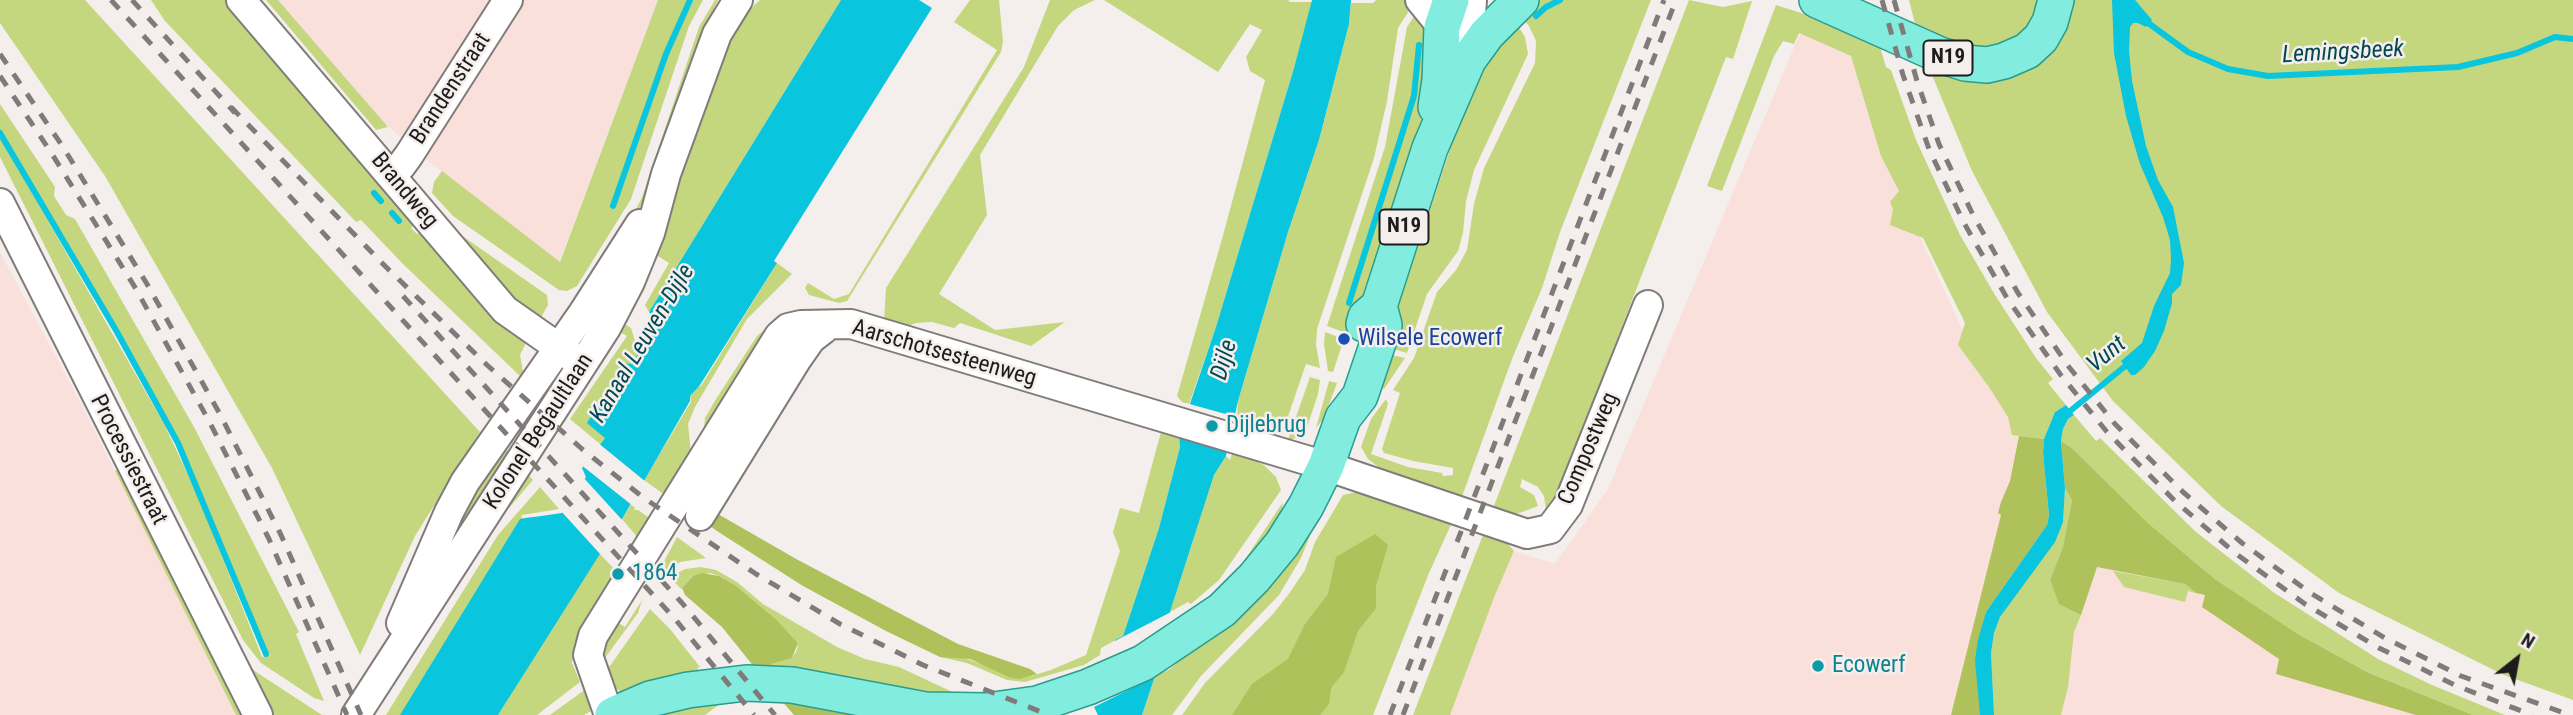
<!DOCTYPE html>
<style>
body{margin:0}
#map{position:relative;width:2573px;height:715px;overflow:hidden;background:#f4efed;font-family:"Roboto Condensed",sans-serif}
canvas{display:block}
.north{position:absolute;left:2482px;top:624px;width:70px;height:70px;-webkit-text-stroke:5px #f4efed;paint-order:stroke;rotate:31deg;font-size:19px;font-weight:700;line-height:28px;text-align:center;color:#1d1b1b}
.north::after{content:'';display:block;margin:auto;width:24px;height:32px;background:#1d1b1b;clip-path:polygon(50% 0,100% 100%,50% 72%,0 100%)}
</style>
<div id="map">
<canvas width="2573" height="715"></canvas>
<div class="north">N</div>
</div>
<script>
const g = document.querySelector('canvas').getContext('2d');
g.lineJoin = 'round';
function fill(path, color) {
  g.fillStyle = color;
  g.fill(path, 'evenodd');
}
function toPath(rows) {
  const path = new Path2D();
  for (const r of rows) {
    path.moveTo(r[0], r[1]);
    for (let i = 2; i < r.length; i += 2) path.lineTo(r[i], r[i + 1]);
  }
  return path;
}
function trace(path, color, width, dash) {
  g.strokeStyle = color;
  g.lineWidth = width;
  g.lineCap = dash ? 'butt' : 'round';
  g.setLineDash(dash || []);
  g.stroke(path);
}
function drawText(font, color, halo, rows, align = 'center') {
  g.font = font + ' "Roboto Condensed",sans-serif';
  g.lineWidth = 5;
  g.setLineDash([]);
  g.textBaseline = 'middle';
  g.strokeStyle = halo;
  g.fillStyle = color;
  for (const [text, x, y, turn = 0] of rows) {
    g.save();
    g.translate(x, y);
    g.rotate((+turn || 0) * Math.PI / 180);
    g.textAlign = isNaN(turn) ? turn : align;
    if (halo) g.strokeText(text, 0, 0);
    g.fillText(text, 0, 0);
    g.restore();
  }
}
fill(toPath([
 [278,0,496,0,406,142,385,124],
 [522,0,658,0,559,263,423,157],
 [1800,33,1851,56,1899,191,1967,340,2185,584,2439,715,1450,715,1495,595,1514,551,1555,564,1608,489],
 [0,252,84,409,236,715,0,715]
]), '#fae0db');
fill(toPath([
 [0,0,85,0,480,432,415,536,360,655,272,468,105,176,0,23],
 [151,0,229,0,415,224,411,228,417,234,424,228,528,339,520,355,523,372,520,376,403,264,361,220,356,222,165,21],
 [266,0,278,0,388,127,376,130],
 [658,0,703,0,689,26,631,199,577,286,567,291,559,290,453,216,432,193,434,182,442,171,560,262],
 [715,0,718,0,699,39,647,193,630,227,630,222,642,197,699,27],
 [760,0,841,0,649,312,645,305,669,263,650,251,703,108,730,43,750,9],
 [970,0,999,0,1003,42,1001,52,847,301,839,303,809,295,805,288,808,283,834,299,849,294,997,50,954,22],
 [1050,0,1095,0,1074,10,1058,26,980,155,987,215,939,294,995,330,1065,322,1031,346,960,323,954,328,932,322,916,323,905,327,884,321,886,288,1024,67],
 [1104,0,1288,0,1290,2,1312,2,1294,68,1216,327,1189,404,1182,402,1177,396,1222,239,1265,80,1250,71,1246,57,1262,30,1250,24,1218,72],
 [1376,0,1404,0,1412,6,1398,28,1387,101,1374,158,1317,329,1316,345,1320,368,1306,364,1283,431,1248,423,1249,421,1237,418,1238,401,1288,232,1319,140,1349,24,1351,3,1373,3],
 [1538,0,1651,0,1560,232,1542,288,1512,359,1460,502,1381,469,1368,459,1361,447,1371,419,1386,399,1388,404,1371,454,1408,467,1442,473,1443,476,1453,475,1453,468,1413,461,1384,453,1382,449,1400,393,1393,390,1414,358,1437,292,1456,270,1467,250,1474,204,1484,168,1535,63,1536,41,1529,26,1520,15],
 [1689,0,1723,7,1752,1,1733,59,1726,57,1592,404,1587,418,1593,420,1555,502,1546,510,1544,496,1538,487,1522,479,1520,487,1534,495,1538,506,1514,515,1492,511],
 [1909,0,2573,0,2573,700,2504,675,2339,593,2221,506,2113,401,2047,312,1972,171,1932,75,1933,31,1915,24],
 [1776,5,1820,19,1879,44,1886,67,1891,70,1916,140,1960,235,1995,295,2036,358,2053,379,2048,383,2066,405,2055,412,2044,439,2012,435,2008,417,1989,387,1958,345,1965,323,1923,238,1890,225,1893,209,1890,202,1899,191,1881,156,1851,56,1799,33,1794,44,1783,41,1774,56,1722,191,1707,186],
 [1417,12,1428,25,1426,109,1358,315,1352,314,1346,333,1327,326,1385,147,1407,27],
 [1515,21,1525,37,1528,54,1474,170,1466,201,1463,233,1458,251,1427,294,1407,353,1390,348,1391,326,1471,87],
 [0,104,55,187,54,196,66,215,75,219,194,427,299,632,296,634,324,701,314,698,261,663,243,640,0,157,0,137,164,424,198,496,262,657,272,654,268,654,171,427,104,305,0,132],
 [451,228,547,295,548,305,539,321,517,307],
 [777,263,792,274,747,319,695,407,688,424,691,453,665,495,644,480,691,402,690,396,696,387,701,386],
 [618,320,631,328,639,354,632,364,605,438,600,444,570,419,627,336,614,329],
 [767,328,772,328,707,429,704,428,705,418,716,399,757,336],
 [1325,332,1344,339,1333,372,1328,371,1324,344],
 [1388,354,1405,358,1384,389,1377,386],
 [1310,377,1320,380,1318,394,1304,436,1288,440],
 [1329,381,1337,383,1324,418,1316,428],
 [2074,415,2096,441,2100,438,2196,532,2273,592,2378,659,2432,685,2505,715,2473,715,2369,673,2298,634,2215,579,2148,523,2072,448,2061,441,2063,429,2068,419],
 [1161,432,1179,436,1180,447,1159,528,1123,636,1101,648,1100,655,1084,665,1025,682,1007,680,967,663,940,657,962,657,1021,679,1051,670,1086,655,1120,551,1113,532,1120,508,1139,513],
 [499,442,514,459,414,611],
 [1233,451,1264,465,1276,477,1281,490,1219,580,1191,604,1188,602,1170,612,1214,475,1226,456,1230,460],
 [120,468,244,715,236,715,115,471],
 [523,469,533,480,490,530,376,712,375,706],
 [540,487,559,509,522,515,521,518,534,517,401,715,386,715,498,535],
 [2065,488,2072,500,2063,547,2050,580,2059,603,2081,615,2074,632,2068,687,2061,715,1994,715,1991,653,1994,633,2000,617,2063,522],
 [1357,492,1454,518,1429,573,1373,715,1182,715,1205,683,1273,614,1288,595,1305,570,1315,542,1343,495],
 [1283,502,1281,513,1266,539,1226,583,1244,561],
 [631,504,635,508,634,510,638,510,651,519,638,538,622,519],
 [1309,529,1312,531,1301,558,1279,595,1201,676,1172,715,1142,715,1155,676,1170,669,1199,643],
 [1483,535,1507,543,1514,551,1495,595,1450,715,1413,715],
 [677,537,706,558,680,562,665,572,661,567],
 [599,553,620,575,573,652,572,663,580,682,537,715,498,715],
 [701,567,716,570,737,582,763,604,837,647,865,659,899,667,961,696,769,668,772,664,792,658,797,650,798,643,777,620,735,585,719,576,710,573,693,576,681,589,670,577,685,569],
 [2113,571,2185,584,2196,593,2188,591,2185,602,2124,587],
 [642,600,638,613,599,666,598,653,617,622,625,627],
 [650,609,670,629,700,667,697,668,702,674,625,695,611,684,605,673],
 [244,661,256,672,322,715,271,715],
 [590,686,593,710,584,715,550,715],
 [725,700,705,715,662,715,666,707]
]), '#c4d67e');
fill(toPath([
 [2019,436,2044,439,2043,453,2049,515,2047,525,1986,612,1983,625,1980,715,1951,715,2001,515,1998,513,2001,502,2010,481],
 [2061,441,2072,448,2148,523,2215,579,2298,634,2369,673,2473,715,2416,715,2276,674,2279,659,2202,607,2205,595,2196,593,2185,584,2097,567,2081,615,2059,604,2050,580,2063,547,2072,500,2065,488],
 [711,510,798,560,958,644,1030,669,1037,674,1021,679,1011,678,970,659,940,657,886,631,803,586,720,533,704,522],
 [1375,534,1388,545,1376,586,1376,608,1358,631,1344,672,1331,688,1329,704,1320,715,1232,715,1252,684,1288,659,1305,624,1328,594,1336,557],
 [702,573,719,576,735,585,777,620,798,643,792,658,772,664,769,668,755,668,722,627,685,595,682,588,693,576],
 [780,699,878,715,794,715]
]), '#afc15b');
fill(toPath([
 [841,0,919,0,932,8,774,261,777,263,700,385,690,396,690,401,622,519,498,715,400,715,520,519,562,513,586,477,582,468,605,438,587,423,624,363,632,364,639,352,651,344,648,336,656,320,649,312],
 [1312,0,1351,0,1349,24,1319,140,1288,232,1238,401,1226,456,1214,475,1170,612,1155,676,1142,715,1098,715,1094,707,1115,640,1123,636,1159,528,1180,447,1179,436,1216,327,1294,68],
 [2112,0,2135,0,2152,20,2146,27,2138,23,2133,23,2130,27,2129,51,2132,81,2146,146,2158,180,2173,207,2184,263,2181,285,2172,294,2172,303,2164,331,2155,351,2144,367,2135,375,2131,375,2121,361,2142,343,2154,306,2170,273,2171,259,2170,240,2163,217,2140,164,2126,116,2114,53],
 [2066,405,2074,415,2068,419,2063,429,2061,441,2065,488,2063,522,2055,542,2000,617,1994,633,1991,653,1994,715,1980,715,1975,660,1978,640,1986,612,2047,525,2049,515,2043,453,2044,439,2055,412]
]), '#09c5dd');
fill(toPath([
 [1186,403,1240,418,1231,451,1176,435],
 [597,442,646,482,633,506,580,464],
 [582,476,624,522,601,555,560,510],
 [1175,610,1159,675,1094,707,1092,701,1111,643]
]), '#f4efed');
trace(toPath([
 [1536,16,1546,7,1560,0],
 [2144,20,2188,52,2228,69,2268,76,2458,67,2517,53,2555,37,2573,39],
 [0,133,117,332,178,443,266,654],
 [374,193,381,201],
 [613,206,666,54,690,0],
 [392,213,399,221],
 [1349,303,1414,96,1419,45],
 [2064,416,2129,363]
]), '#09c5dd', 6);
const minor = toPath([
 [241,0,505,310,572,357],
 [1420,0,1442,27],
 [1468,60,1472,0],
 [389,173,401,166,409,155,508,0],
 [0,203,258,715],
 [700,516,797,359,811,339,829,325],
 [401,623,449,512,465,482,583,313,640,224],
 [356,715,606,328,630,282,650,233,666,174,717,34,738,0],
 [609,715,588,655,593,636,779,336,788,328,801,325,851,324,1326,466,1527,534,1550,529,1568,505,1648,305]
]);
const major = toPath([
 [1817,0,1940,55,1965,63,1987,65,2004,61,2027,51,2041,38,2050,22,2056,0],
 [1436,107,1440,80,1442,27,1451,0],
 [1364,324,1366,317,1379,306,1430,148,1468,60,1487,34,1521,0],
 [613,715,650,699,688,690,746,683,792,685,925,710,986,711,1037,704,1088,687,1143,663,1222,610,1254,578,1282,544,1306,506,1326,466,1343,418,1360,396,1384,325,1379,306]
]);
trace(minor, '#807c7a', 32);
trace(major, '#299c8d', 38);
trace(minor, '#fff', 28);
trace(major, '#82eddf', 35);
trace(toPath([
 [111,0,675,619,754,715],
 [132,0,235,113],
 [1882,0,1903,75,1929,149,1964,223,2007,298,2060,374,2107,432,2175,501,2235,553,2305,604,2379,648,2457,686,2532,715],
 [1894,0,1917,81,1939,144,1974,217,2018,293,2069,367,2115,424,2183,492,2242,543,2312,594,2385,638,2461,676,2570,715],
 [0,54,63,147,147,284,221,416,281,535,361,715],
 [0,76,52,154,136,289,209,421,269,539,347,715],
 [231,107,385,266,487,365,582,449,644,498,756,574,840,624,923,665,1049,715],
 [403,296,682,603,775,715],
 [1457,542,1664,0],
 [1390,715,1448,565],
 [1403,715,1676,0]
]), '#7f7b7a', 5, [12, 12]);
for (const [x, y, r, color] of [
 [1344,339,7,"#1a4fb4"],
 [1212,426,7,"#0f9aa8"],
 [618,574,7,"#0f9aa8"],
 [1818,666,7,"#0f9aa8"]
]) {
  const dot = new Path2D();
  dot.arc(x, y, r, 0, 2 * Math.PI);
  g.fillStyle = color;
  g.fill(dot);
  trace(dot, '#f4efed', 2.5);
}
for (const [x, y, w] of [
 [1948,58,49],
 [1404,227,49]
]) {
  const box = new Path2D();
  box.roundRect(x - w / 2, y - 17.5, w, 35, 5);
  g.fillStyle = '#f4efed';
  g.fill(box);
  trace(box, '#1d1b1b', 2);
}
drawText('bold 21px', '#1d1b1b', null, [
 ["N19",1948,58],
 ["N19",1404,227]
]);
drawText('23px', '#1d1b1b', '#f4efed', [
 ["Brandenstraat",451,89,-57],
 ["Brandweg",404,191,50],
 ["Aarschotsesteenweg",944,354,16],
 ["Kolonel Begaultlaan",539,432,-57],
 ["Compostweg",1589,449,-67],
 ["Processiestraat",128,460,63]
]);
drawText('23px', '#164399', '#f4efed', [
 ["Wilsele Ecowerf",1358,339]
], 'left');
drawText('23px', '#0d838f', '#f4efed', [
 ["Dijlebrug",1226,426],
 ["1864",632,574],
 ["Ecowerf",1832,666]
], 'left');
drawText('italic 24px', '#024953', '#f4efed', [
 ["Lemingsbeek",2343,53,-3],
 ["Kanaal Leuven-Dijle",643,344,-59],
 ["Vunt",2107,355,-39],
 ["Dijle",1225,360,-74]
]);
</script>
